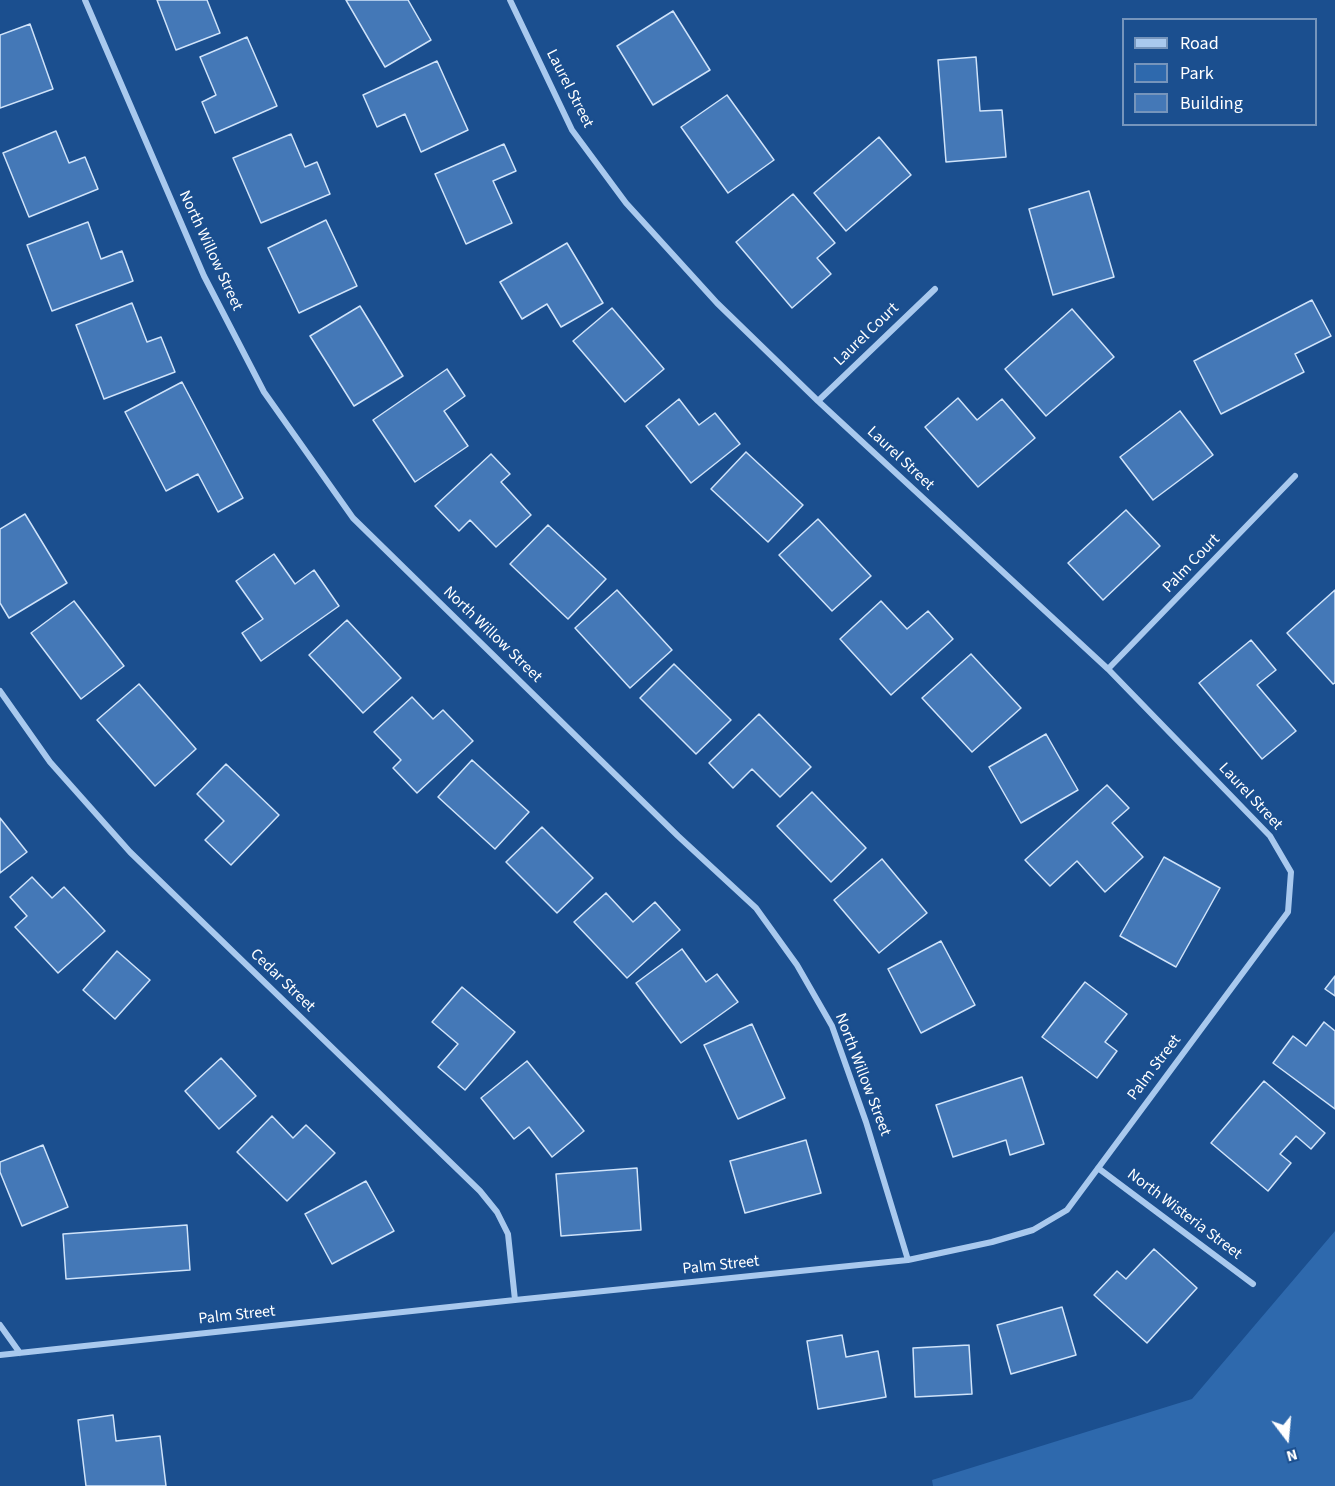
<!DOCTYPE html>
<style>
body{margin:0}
#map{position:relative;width:1335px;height:1486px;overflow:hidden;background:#1b4f8f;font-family:"Source Sans 3",sans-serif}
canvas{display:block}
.legend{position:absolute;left:1122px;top:18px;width:195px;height:108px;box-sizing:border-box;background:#1b4f8f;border:2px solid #7695bc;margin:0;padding:8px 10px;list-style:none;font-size:18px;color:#fff}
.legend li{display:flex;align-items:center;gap:12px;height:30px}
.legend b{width:30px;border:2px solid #7695bc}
.north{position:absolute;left:1257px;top:1408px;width:60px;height:60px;-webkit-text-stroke:4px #1b4f8f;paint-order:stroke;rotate:164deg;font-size:16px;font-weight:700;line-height:24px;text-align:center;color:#fff}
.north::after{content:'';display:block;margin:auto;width:21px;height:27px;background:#fff;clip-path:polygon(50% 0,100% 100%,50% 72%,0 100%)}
</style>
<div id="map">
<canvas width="1335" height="1486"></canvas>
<ul class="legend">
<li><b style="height:8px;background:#a9c9ee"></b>Road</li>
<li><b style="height:16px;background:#2e69ad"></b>Park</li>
<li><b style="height:16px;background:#4478b7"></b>Building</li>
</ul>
<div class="north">N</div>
</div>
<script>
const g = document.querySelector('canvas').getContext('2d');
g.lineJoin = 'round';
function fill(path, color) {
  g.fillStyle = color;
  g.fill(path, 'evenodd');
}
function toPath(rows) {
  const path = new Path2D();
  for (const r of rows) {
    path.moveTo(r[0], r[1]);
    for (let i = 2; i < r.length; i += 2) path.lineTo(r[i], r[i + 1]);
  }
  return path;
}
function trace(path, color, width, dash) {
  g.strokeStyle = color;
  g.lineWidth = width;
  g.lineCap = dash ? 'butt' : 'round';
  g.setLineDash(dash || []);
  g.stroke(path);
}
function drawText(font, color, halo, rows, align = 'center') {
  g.font = font + ' "Source Sans 3",sans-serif';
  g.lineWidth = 4.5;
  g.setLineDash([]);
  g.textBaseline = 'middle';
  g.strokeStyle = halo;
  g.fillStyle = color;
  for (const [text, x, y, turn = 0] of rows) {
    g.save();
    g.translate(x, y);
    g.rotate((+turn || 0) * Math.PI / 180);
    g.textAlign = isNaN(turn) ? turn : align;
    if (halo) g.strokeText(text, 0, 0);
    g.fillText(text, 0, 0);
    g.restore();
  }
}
fill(toPath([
 [1335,1231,1335,1486,933,1486,932,1480,1192,1399]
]), '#2e69ad');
const building = toPath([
 [157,0,207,0,220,33,176,50,157,0],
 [346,0,408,0,431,40,385,67,346,0],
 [673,11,710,70,653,105,617,46,673,11],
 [30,24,53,89,0,108,0,35,30,24],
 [247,37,277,106,215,133,202,102,216,95,200,57,247,37],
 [976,57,980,111,1002,110,1006,157,946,162,938,60,976,57],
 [437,61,468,130,421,152,405,114,377,127,363,95,437,61],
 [727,95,774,160,728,193,681,127,727,95],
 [56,131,69,163,85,157,98,189,29,217,3,153,56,131],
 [291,134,305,167,317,162,330,194,261,223,233,158,291,134],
 [879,137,911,175,846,231,814,193,879,137],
 [504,144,516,171,493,181,512,223,466,244,435,174,504,144],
 [1089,191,1114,277,1053,295,1029,209,1089,191],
 [793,194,835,243,817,258,831,274,792,308,736,242,793,194],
 [326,220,357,286,299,313,268,248,326,220],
 [88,222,101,259,122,251,133,281,52,311,27,245,88,222],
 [567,243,603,303,561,327,547,304,522,319,500,282,567,243],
 [1312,300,1331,336,1295,354,1304,372,1221,414,1194,361,1312,300],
 [132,303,147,342,161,337,175,372,104,399,76,325,132,303],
 [360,306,403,376,354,406,310,336,360,306],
 [612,308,664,369,625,402,573,341,612,308],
 [1072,309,1114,357,1046,416,1005,369,1072,309],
 [447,369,465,396,444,411,468,446,415,482,373,420,447,369],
 [182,382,243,498,218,512,198,474,166,491,125,412,182,382],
 [958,398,977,420,1002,399,1035,438,978,487,925,427,958,398],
 [679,399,699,425,715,413,740,444,691,483,646,426,679,399],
 [1180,411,1213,455,1153,500,1120,457,1180,411],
 [746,452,803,505,768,542,711,489,746,452],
 [491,454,510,474,501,482,531,515,496,547,470,520,459,531,435,506,491,454],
 [1126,510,1160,546,1103,600,1068,563,1126,510],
 [25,514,67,583,9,618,0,603,0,529,25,514],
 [818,519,871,576,832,611,779,555,818,519],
 [548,525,606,579,568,619,510,564,548,525],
 [274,554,295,584,314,570,339,606,261,661,242,633,263,619,236,581,274,554],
 [617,590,672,650,630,688,575,628,617,590],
 [1335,590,1335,683,1333,684,1287,633,1335,590],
 [74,601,124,666,81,699,31,633,74,601],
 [881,601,907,629,928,611,953,639,891,695,840,639,881,601],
 [347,620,401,678,363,713,309,655,347,620],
 [1251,640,1276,670,1257,685,1296,731,1262,759,1199,683,1251,640],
 [971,654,1021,708,972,752,922,698,971,654],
 [674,664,731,720,696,754,640,698,674,664],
 [139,684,196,749,155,786,97,720,139,684],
 [412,697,433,719,443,710,473,741,417,793,393,768,401,760,374,732,412,697],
 [759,714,811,767,780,797,752,769,733,788,709,763,759,714],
 [1046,734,1078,790,1021,823,989,767,1046,734],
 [472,760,529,812,495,849,438,797,472,760],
 [226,764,279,815,231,865,205,840,224,821,197,794,226,764],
 [1107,785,1129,808,1112,823,1143,857,1105,892,1077,861,1050,886,1025,860,1107,785],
 [812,792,866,848,831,882,777,826,812,792],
 [0,818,27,852,0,873,0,818],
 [542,827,593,878,557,913,506,862,542,827],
 [1164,857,1220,888,1176,967,1120,936,1164,857],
 [882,859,927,913,879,953,834,900,882,859],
 [32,877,52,898,64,887,105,931,58,973,15,927,27,916,10,897,32,877],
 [606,893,633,922,655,902,680,930,627,978,574,922,606,893],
 [941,941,975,1005,921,1033,888,969,941,941],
 [682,949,706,982,717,974,738,1002,681,1043,636,983,682,949],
 [117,951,150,980,115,1019,83,990,117,951],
 [1335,976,1335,996,1325,989,1335,976],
 [1085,982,1127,1014,1105,1042,1117,1051,1097,1078,1042,1037,1085,982],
 [462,987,515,1032,465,1090,438,1067,458,1044,432,1022,462,987],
 [1324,1022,1335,1031,1335,1109,1273,1063,1293,1036,1306,1046,1324,1022],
 [752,1024,785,1098,738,1119,704,1045,752,1024],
 [221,1058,256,1096,219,1129,185,1091,221,1058],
 [527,1061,584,1131,552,1157,529,1127,514,1139,481,1098,527,1061],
 [1022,1077,1044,1144,1010,1155,1006,1140,953,1157,936,1105,1022,1077],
 [1264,1081,1325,1133,1311,1149,1296,1136,1280,1154,1291,1163,1268,1191,1211,1143,1264,1081],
 [272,1116,293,1138,306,1125,335,1153,287,1201,237,1152,272,1116],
 [806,1140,821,1193,745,1213,730,1161,806,1140],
 [43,1145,68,1207,22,1226,0,1172,0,1162,43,1145],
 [637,1168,641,1230,561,1236,556,1174,637,1168],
 [366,1181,394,1231,332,1264,305,1214,366,1181],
 [187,1225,190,1270,66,1279,63,1234,187,1225],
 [1154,1249,1197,1288,1147,1343,1094,1295,1117,1271,1126,1279,1154,1249],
 [1062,1307,1076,1355,1011,1374,997,1325,1062,1307],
 [842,1335,846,1357,878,1351,886,1397,818,1409,807,1341,842,1335],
 [969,1345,972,1394,915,1397,913,1348,969,1345],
 [113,1415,116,1441,160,1436,166,1486,86,1486,78,1420,113,1415]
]);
fill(building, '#4478b7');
trace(building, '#cfe3fa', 1.5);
trace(toPath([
 [85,0,204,276,264,392,353,518,678,836,756,908,797,965,832,1026,866,1122,908,1260],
 [818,401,935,289],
 [1108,669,1295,476],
 [0,691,50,762,130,852,480,1191,497,1212,508,1234,515,1300],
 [1098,1168,1253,1284],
 [0,1325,20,1353],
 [0,1355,515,1300,908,1260,992,1242,1033,1230,1067,1210,1288,912,1291,872,1270,836,1108,669,818,401,717,303,626,203,572,130,510,0]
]), '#a9c9ee', 6);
drawText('16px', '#fff', '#1b4f8f', [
 ["Laurel Street",569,89,63],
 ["North Willow Street",210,251,65],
 ["Laurel Court",867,335,-44],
 ["Laurel Street",900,459,43],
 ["Palm Court",1192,564,-46],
 ["North Willow Street",492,635,44],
 ["Laurel Street",1250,797,47],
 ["Cedar Street",282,981,44],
 ["Palm Street",1155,1068,-53],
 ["North Willow Street",862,1075,69],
 ["North Wisteria Street",1184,1215,37],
 ["Palm Street",721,1266,-6],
 ["Palm Street",237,1316,-6]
]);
</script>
